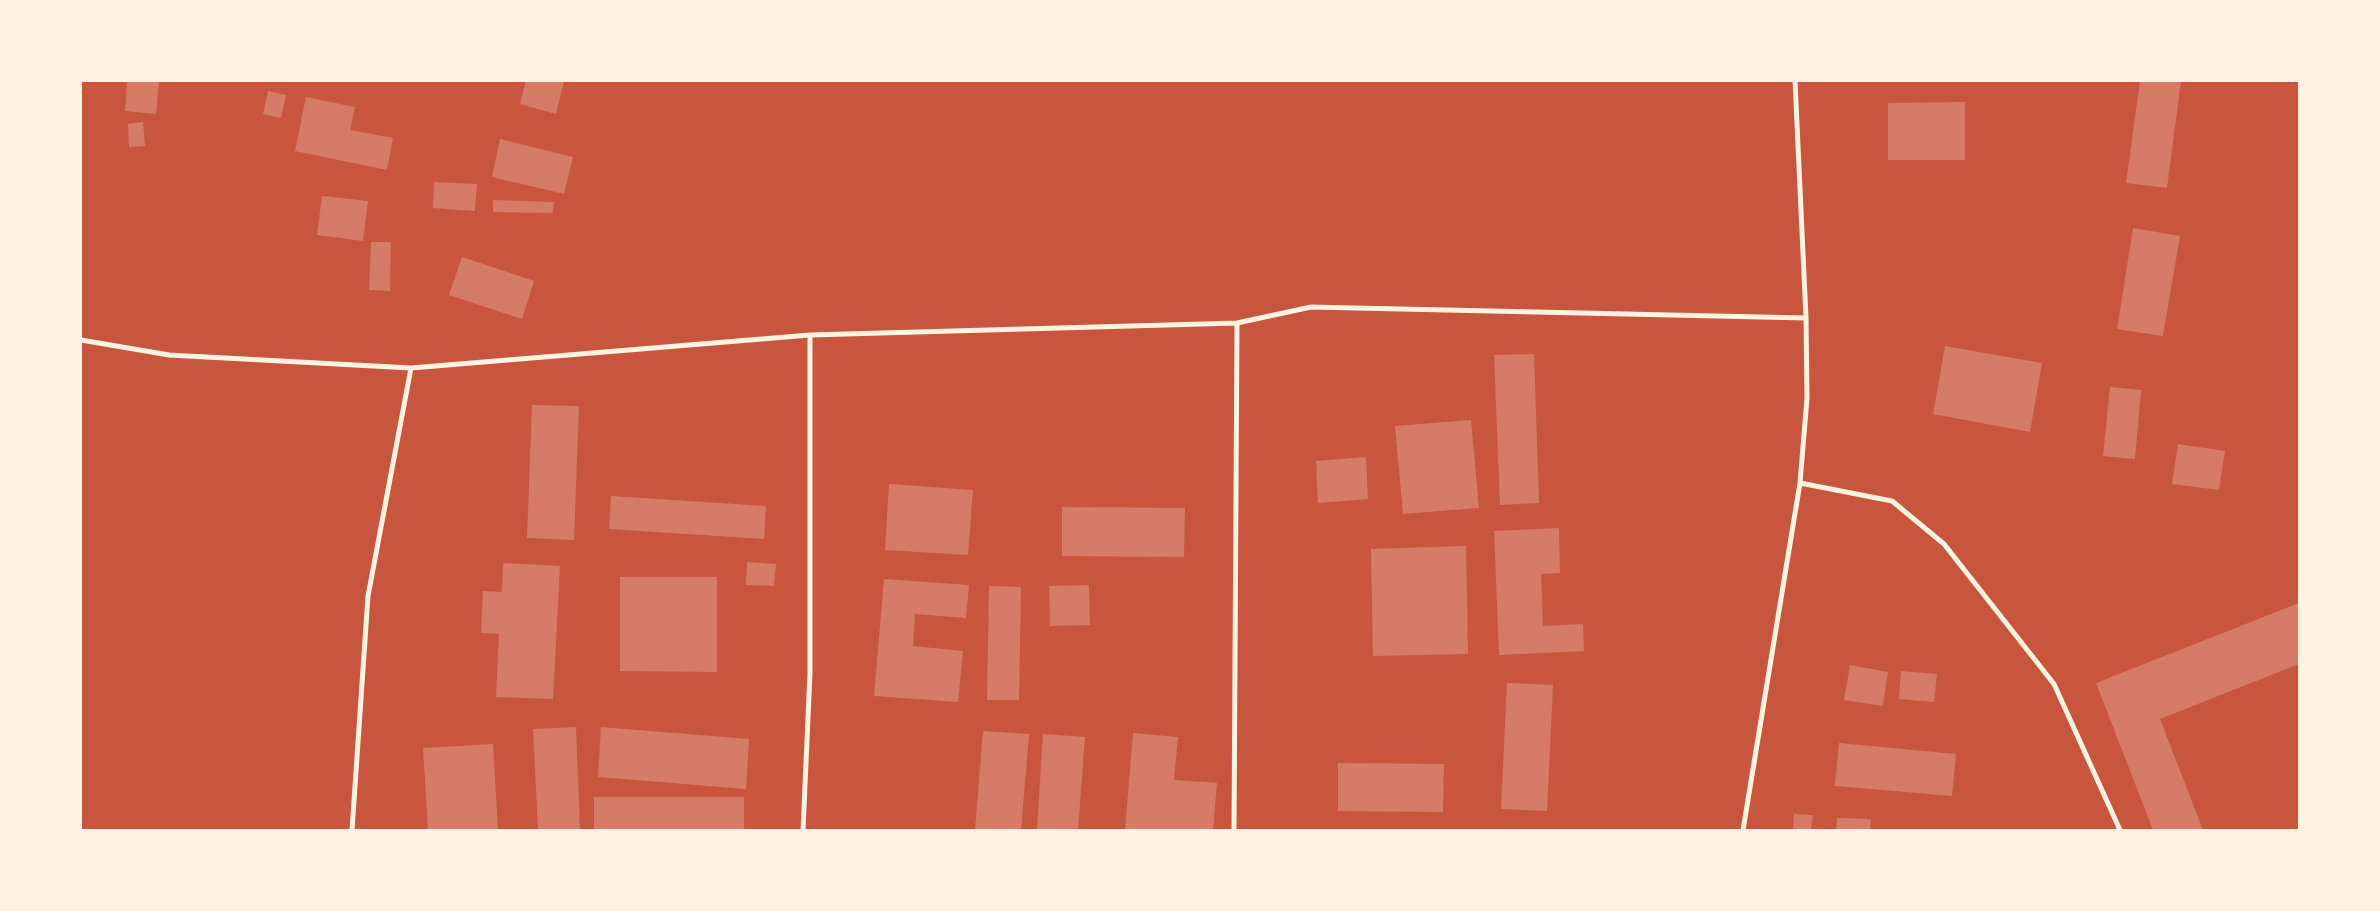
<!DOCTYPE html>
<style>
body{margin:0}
#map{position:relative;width:2380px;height:911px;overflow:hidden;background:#c8553d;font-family:"DM Sans",sans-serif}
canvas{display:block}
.frame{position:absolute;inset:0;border:82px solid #fff3e0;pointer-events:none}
</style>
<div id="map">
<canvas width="2380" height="911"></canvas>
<div class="frame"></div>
</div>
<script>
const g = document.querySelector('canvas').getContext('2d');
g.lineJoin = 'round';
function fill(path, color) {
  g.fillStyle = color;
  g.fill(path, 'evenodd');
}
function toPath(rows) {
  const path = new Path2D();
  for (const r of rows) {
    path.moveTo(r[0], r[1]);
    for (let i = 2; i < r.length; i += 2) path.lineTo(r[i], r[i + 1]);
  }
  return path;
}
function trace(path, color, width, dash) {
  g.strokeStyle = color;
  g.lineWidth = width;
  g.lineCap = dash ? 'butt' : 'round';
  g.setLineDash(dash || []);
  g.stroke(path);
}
fill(toPath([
 [127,81,159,81,156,114,125,111],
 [526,81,564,81,556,114,520,104],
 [2140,81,2181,81,2167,188,2126,183],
 [268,91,286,95,281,118,263,114],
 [306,97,355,107,350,130,393,138,387,170,295,151],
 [1965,102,1965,160,1888,160,1888,103],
 [143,122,145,146,129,147,128,124],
 [500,139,573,157,564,194,492,177],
 [434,182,477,184,475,211,433,208],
 [322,196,368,201,363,241,317,235],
 [493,200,554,202,553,213,493,212],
 [2133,228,2180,236,2163,336,2117,329],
 [371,242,391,242,390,291,369,290],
 [462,257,534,281,522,319,449,295],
 [1945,346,2042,363,2030,432,1933,414],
 [1534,354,1539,503,1500,505,1494,355],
 [2110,387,2141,390,2135,459,2103,456],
 [532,405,579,406,574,540,527,538],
 [1471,420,1479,508,1403,514,1395,426],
 [2178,444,2225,451,2219,490,2172,484],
 [1366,457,1368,499,1318,503,1316,461],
 [889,484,973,490,968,555,885,550],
 [611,496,766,506,764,539,609,529],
 [1062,507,1185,508,1184,557,1062,556],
 [1559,528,1560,573,1541,574,1543,626,1583,624,1584,651,1499,655,1494,531],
 [1466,546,1468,654,1373,656,1371,549],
 [747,562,776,564,774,586,746,585],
 [503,563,560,566,553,699,496,697,499,634,481,633,483,591,502,592],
 [620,577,717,577,717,672,620,671],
 [884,579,969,585,966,618,915,614,913,646,963,651,958,702,874,696],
 [1089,585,1090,625,1050,626,1049,586],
 [989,586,1021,587,1019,700,987,700],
 [2299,603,2299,664,2160,719,2203,830,2153,830,2096,683],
 [1850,665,1888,672,1883,706,1844,700],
 [1901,671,1937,674,1934,702,1899,699],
 [1507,683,1553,685,1547,811,1501,809],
 [576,727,580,830,538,830,533,729],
 [601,727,749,739,746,789,598,777],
 [983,731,1029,734,1021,830,975,830],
 [1133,733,1178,737,1174,780,1217,783,1213,830,1125,830],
 [1043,734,1085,737,1078,830,1037,830],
 [1839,743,1956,754,1952,796,1835,786],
 [493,744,498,830,428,830,423,748],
 [1338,763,1444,764,1443,812,1338,811],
 [594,797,744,797,744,830,594,830],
 [1794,814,1813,815,1811,830,1793,830],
 [1837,818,1871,819,1870,830,1836,830]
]), '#d67c66');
trace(toPath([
 [1237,323,1311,307,1806,318],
 [810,335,1237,323,1234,830],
 [81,340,169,355,411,368,810,335,810,673,803,830],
 [1800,483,1892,501,1944,544,2054,684,2120,830],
 [352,830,368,596,411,368],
 [1743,830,1800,483,1807,398,1806,318,1795,81]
]), '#fff3e0', 5);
</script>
